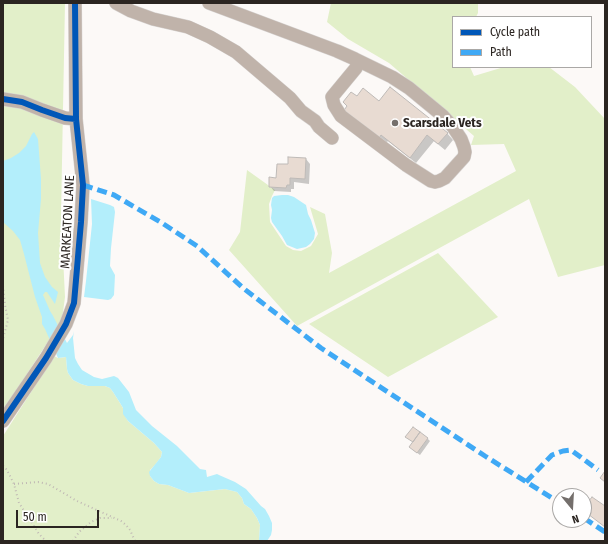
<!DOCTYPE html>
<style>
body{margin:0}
#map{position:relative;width:608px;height:544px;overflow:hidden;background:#fcf9f7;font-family:"Fira Sans Condensed",sans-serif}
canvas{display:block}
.frame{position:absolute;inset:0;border:4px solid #2b2521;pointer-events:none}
.legend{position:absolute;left:452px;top:16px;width:140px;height:52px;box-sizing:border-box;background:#fff;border:1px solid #aaa8a6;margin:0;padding:5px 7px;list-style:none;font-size:12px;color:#2b2521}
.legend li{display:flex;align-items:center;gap:8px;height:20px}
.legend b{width:20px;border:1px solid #aaa8a6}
.north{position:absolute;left:552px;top:488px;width:40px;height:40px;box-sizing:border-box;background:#fff;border:1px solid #aaa8a6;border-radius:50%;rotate:162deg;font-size:11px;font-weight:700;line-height:16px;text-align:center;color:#2b2521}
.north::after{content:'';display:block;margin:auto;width:14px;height:18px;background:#746f6c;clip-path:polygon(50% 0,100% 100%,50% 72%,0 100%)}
.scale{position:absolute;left:16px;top:510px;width:83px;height:18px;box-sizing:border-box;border:2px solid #2b2521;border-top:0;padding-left:5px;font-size:12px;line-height:14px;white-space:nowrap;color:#2b2521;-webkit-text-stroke:3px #fff;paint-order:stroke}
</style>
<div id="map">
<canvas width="608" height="544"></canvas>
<div class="frame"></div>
<ul class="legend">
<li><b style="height:5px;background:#0057b8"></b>Cycle path</li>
<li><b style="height:5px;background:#3fa9f5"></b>Path</li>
</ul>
<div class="north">N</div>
<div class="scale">50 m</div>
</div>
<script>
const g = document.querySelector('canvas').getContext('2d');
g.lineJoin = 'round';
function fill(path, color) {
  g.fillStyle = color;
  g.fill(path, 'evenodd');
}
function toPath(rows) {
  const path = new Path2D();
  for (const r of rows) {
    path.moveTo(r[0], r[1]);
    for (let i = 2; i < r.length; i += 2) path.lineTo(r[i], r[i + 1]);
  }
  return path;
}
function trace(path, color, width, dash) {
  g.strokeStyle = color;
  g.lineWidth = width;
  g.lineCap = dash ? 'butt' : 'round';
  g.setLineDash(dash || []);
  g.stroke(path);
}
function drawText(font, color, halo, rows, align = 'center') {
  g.font = font + ' "Fira Sans Condensed",sans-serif';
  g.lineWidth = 4;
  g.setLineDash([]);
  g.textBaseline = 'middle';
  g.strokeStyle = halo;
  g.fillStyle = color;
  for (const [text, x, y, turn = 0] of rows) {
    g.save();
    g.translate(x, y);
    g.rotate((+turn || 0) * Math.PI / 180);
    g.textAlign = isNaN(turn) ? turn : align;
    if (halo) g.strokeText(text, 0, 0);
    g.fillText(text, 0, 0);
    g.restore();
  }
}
fill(toPath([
 [3,3,65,3,61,215,65,297,62,320,3,411],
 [331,3,478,3,478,13,476,17,453,17,453,67,470,67,474,76,504,67,549,67,575,87,605,119,605,265,558,277,529,199,297,326,229,250,240,232,247,170,275,190,272,196,269,204,270,222,286,246,293,250,301,251,311,246,318,234,310,207,325,214,332,253,329,273,516,171,504,144,471,145,474,136,389,63,348,39,327,22],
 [438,253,498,317,388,377,309,324],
 [54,356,58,358,66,357,67,369,68,373,73,380,81,384,88,386,105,386,110,388,113,392,120,403,123,408,125,416,128,421,154,443,162,452,161,457,155,465,150,470,150,476,154,481,159,484,168,485,189,493,225,489,237,492,242,498,244,504,251,509,257,518,260,525,259,541,3,541,3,436]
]), '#e2efc9');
fill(toPath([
 [34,132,38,139,41,179,41,199,38,233,40,263,45,277,52,287,58,292,55,304,47,292,45,292,43,295,43,299,46,307,52,314,67,343,73,335,74,331,73,338,75,358,78,364,82,370,94,377,102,379,114,376,118,378,129,392,136,410,152,426,177,446,200,469,206,470,207,477,217,474,219,475,235,482,246,489,261,506,265,509,269,516,272,523,272,530,271,535,267,541,259,541,260,525,257,518,251,509,244,504,242,498,237,492,225,489,189,493,168,485,159,484,154,481,150,476,149,472,161,457,162,452,154,443,128,421,123,414,123,408,120,403,113,392,110,388,105,386,88,386,81,384,73,380,68,373,67,369,66,357,58,358,45,329,42,324,42,317,35,297,24,254,20,240,13,231,3,222,3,161,11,158,19,153,26,146,32,134],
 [282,195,288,195,294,197,306,205,308,214,311,220,315,233,314,239,310,244,306,247,297,249,287,245,282,236,272,222,271,218,272,210,271,205,272,198,274,196],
 [91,199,110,205,114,207,115,212,111,248,110,266,115,275,114,295,111,299,108,300,84,297,86,281,92,224]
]), '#b3eefb');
fill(toPath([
 [357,97,379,102,447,133,453,140,445,150,434,141,416,163,388,141,383,146],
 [306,159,310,164,309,184,294,182,294,189,291,189,291,192,274,191,270,186,289,165],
 [407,437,427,438,430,441,420,455,413,450,414,443]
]), '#0003');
trace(toPath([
 [42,297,49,313]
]), '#b3eefb', 3.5);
const building = toPath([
 [390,87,448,133,438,144,427,135,410,158,381,135,377,141,342,113,347,106,343,102,351,92,357,96,363,88,379,101,390,87],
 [288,157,306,158,305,179,290,178,290,185,287,185,286,188,269,187,269,177,276,178,277,164,288,164,288,157],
 [413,427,420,432,413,442,405,437,413,427],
 [420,432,428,438,417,453,409,447,420,432],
 [605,471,605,482,600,478,605,471],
 [592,497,605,506,605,527,584,511,584,507,592,497]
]);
fill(building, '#e8dbd2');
trace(building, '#bebab7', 1);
const minor = toPath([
 [116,3,131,11,153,19,188,27,210,37,236,52,290,98,301,111,315,121,319,127,332,138],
 [209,3,337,51,355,59,357,64,356,68,332,97,334,105,341,116,406,165,431,181,435,182,439,181,445,178,464,157,465,152,464,147,461,139,453,127,443,116,409,88,392,77,355,59],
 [3,99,22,102,42,110,65,118,76,119],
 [3,421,46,358,66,324,74,303,81,222,83,185,76,119,75,3]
]);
trace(minor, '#d6d3d1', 14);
trace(toPath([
 [3,286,5,305,8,320,3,339],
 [3,466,5,467,9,474,14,484,19,503,39,534,46,541],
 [14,484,38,482,48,484,77,501,121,521,126,525,130,530,135,541],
 [73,541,79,532,91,522,100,518,112,518]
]), '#c0b9b4', 2, [1, 3]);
trace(minor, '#c0b3aa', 13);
trace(toPath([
 [83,185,114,195,162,223,197,246,243,288,321,348,485,456,560,503],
 [526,482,552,455,563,451,571,450,598,470],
 [584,518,605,532]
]), '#3fa9f5', 5, [10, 5]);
trace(toPath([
 [3,99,22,102,42,110,65,118,76,119],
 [3,421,46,358,66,324,74,303,81,222,83,185,76,119,75,3]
]), '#0057b8', 6);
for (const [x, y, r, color] of [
 [395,123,4,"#746f6c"]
]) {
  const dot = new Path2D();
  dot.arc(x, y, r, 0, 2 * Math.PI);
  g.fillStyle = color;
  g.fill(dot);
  trace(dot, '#fff', 1.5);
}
drawText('bold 13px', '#2b2521', '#fff', [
 ["Scarsdale Vets",403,123]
], 'left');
drawText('13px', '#2b2521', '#fff', [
 ["MARKEATON LANE",68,222,-87]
]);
</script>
